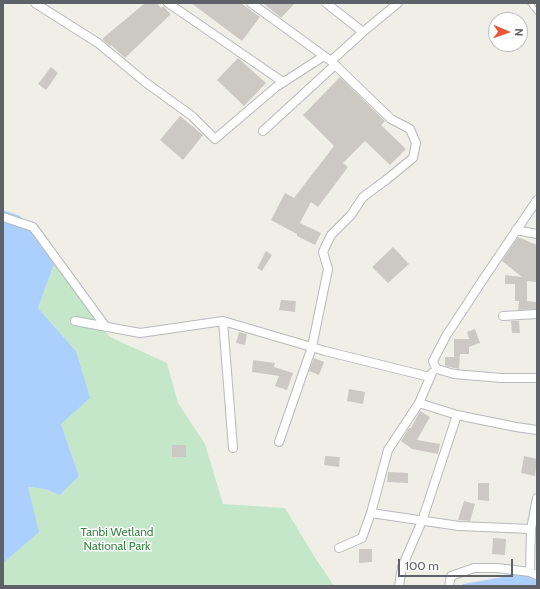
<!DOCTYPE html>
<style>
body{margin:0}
#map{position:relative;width:540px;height:589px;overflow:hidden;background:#f0efe7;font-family:Cabin,sans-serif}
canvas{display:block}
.frame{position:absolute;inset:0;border:4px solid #5e6167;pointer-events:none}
.north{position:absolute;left:488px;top:12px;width:40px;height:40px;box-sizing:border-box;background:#fff;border:1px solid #bfc0c2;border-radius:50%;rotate:92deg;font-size:11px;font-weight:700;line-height:16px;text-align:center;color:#5e6167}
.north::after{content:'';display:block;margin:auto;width:14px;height:18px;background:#e55939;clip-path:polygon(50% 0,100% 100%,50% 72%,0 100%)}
.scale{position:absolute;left:398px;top:559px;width:115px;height:18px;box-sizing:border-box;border:2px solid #5e6167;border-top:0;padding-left:5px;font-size:12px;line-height:14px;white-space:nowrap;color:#5e6167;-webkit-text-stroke:3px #fff;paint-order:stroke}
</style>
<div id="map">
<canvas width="540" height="589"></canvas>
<div class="frame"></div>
<div class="north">N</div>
<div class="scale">100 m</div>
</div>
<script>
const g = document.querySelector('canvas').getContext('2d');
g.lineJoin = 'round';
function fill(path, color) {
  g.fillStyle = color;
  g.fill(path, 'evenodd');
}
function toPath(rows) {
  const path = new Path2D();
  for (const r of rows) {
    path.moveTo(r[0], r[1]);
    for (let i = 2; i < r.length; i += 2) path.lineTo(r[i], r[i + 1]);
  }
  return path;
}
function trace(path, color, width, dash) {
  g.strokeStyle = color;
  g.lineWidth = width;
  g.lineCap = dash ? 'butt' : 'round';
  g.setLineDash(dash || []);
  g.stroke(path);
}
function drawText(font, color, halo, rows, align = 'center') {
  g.font = font + ' Cabin,sans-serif';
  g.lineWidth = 3;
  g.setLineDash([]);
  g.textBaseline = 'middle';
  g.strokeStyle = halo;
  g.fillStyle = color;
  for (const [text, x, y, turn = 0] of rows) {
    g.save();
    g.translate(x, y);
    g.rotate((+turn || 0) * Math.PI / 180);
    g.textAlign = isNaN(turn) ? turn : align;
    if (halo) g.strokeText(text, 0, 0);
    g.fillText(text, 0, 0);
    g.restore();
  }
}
fill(toPath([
 [54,264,110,337,167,363,178,403,205,444,223,504,285,508,314,556,334,586,3,586,3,537,27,487,45,489,60,495,79,476,61,424,76,351,38,308]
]), '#c5e7c9');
fill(toPath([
 [3,210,20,216,54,264,38,308,76,351,90,398,61,424,79,476,60,495,45,489,28,487,39,532,3,563],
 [524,568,537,569,537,586,462,586,463,584,503,577]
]), '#abd0fd');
fill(toPath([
 [145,3,157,3,161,8,163,6,171,14,125,58,111,45,110,46,102,39],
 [191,3,241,3,260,17,242,41],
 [263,3,295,3,281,18],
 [238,58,266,83,244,106,217,80],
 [51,67,58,73,46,90,38,84],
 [340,77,385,121,381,125,406,149,390,165,365,141,343,163,348,167,318,207,311,202,300,223,321,233,315,245,297,236,297,234,271,220,285,193,294,198,334,146,303,115],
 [180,116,203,135,183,160,160,140],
 [518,237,537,245,537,282,527,281,527,301,537,302,537,309,518,310,519,301,515,301,515,284,505,284,505,275,522,277,502,261],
 [393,247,409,264,388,283,372,267],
 [266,251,272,255,262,271,257,268],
 [281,300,296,301,295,312,279,310],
 [511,321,519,321,520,333,512,333],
 [475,329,480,343,469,347,469,354,460,354,459,369,445,366,445,357,454,357,454,339,469,339,467,332],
 [239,332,247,334,245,345,236,343],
 [314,358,324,362,319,375,309,371],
 [253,360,275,363,274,367,293,373,287,390,275,386,279,376,252,372],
 [349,389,365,392,363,404,347,401],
 [420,411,430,417,417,440,440,444,438,454,412,449,401,441,409,428,411,428],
 [172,445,186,445,186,457,172,457],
 [325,456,340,457,339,467,324,465],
 [524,456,537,459,535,476,521,473],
 [388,472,408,473,408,483,387,482],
 [478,483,489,483,489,501,478,500],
 [464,501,475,504,470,521,458,520],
 [493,538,506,539,505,555,492,554],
 [359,549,372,549,372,562,359,563]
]), '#ccc9c4');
const lane = toPath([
 [530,3,537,12]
]);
const street = toPath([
 [35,3,98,43,145,82,192,116,215,139,276,87,324,56],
 [168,3,283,82],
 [251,3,331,61,391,119,410,129,416,143,413,158,386,180,363,197,351,215,331,235,323,252,328,269,312,347,279,442],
 [326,3,363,32],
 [331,61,363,32,398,3],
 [263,131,335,65],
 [537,200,484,278,446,336,433,361,435,366,437,369,454,374,501,378,537,378],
 [3,217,33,227,106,327],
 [516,230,537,234],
 [503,316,537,314],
 [75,321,140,333,223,321],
 [419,403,457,415,516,427,537,430],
 [233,448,223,321,325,351,430,377],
 [371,513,459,526,531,529],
 [339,548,362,538,371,513,388,450,419,403,432,373],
 [530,572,531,529,537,498],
 [399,586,402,567,422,521,457,415],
 [449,586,451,576,474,568,497,568,530,572,537,575]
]);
trace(lane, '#b7b9bd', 6);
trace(street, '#b7b9bd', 10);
trace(lane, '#fff', 4);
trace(street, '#fff', 8);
drawText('12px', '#388444', '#fff', [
 ["Tanbi Wetland",117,532],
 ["National Park",117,546]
]);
</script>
